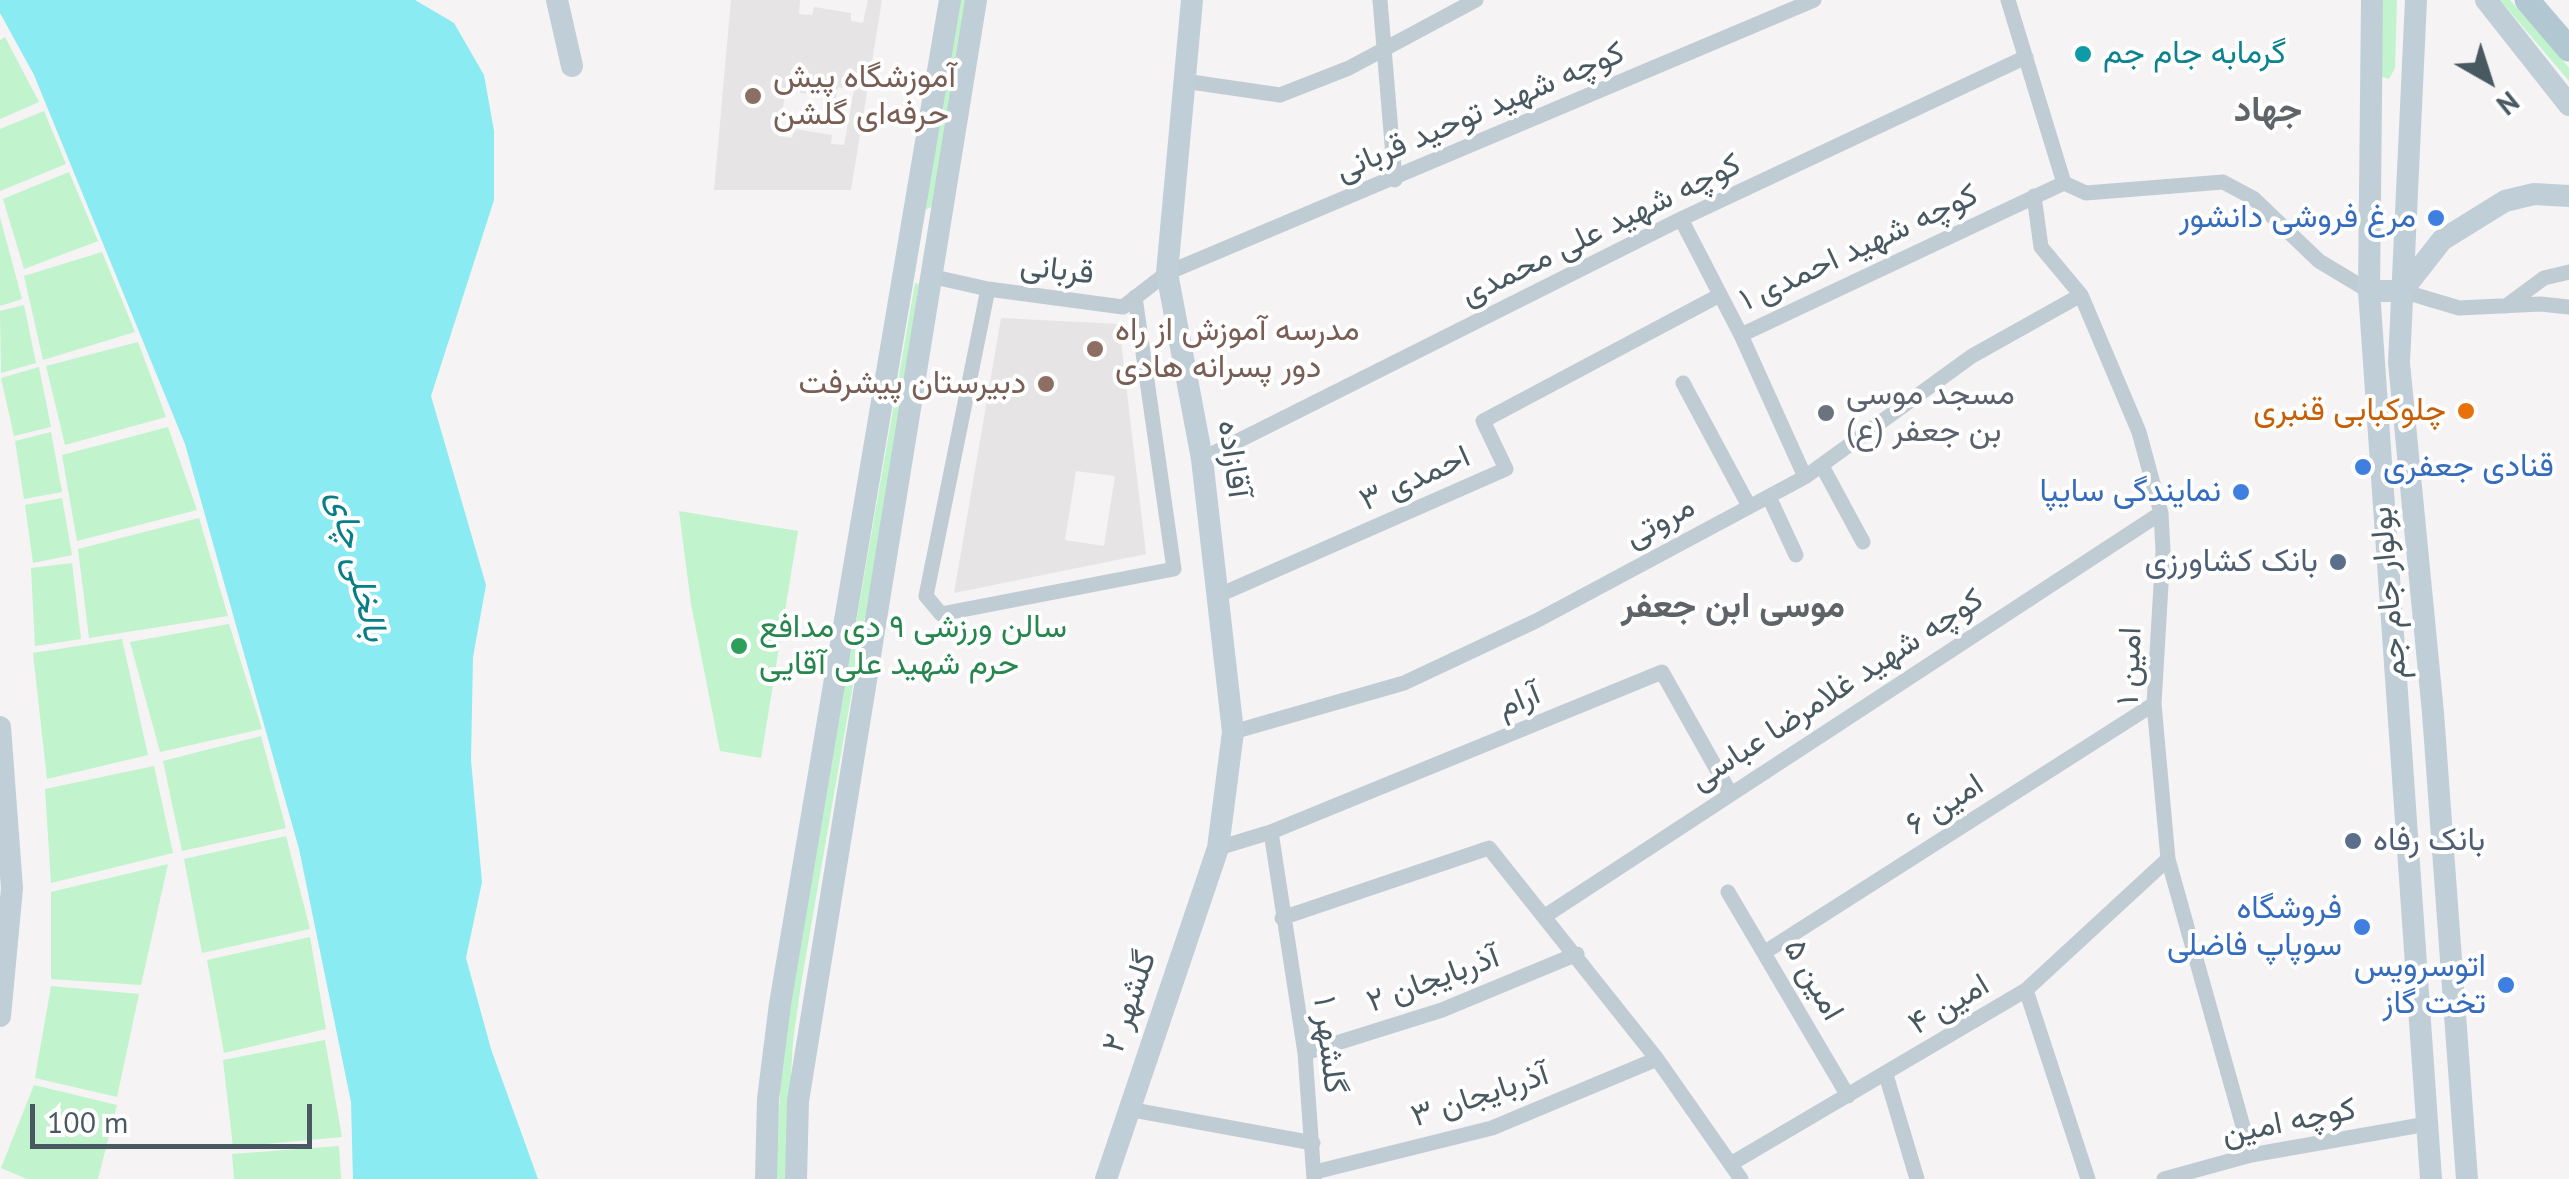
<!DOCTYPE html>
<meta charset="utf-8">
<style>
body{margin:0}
#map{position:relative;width:2569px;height:1179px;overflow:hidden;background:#f5f3f3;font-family:"PT Sans",sans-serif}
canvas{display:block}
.north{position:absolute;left:2439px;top:30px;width:100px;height:100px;-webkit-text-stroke:8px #fff;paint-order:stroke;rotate:141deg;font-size:28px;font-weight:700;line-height:40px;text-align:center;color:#495962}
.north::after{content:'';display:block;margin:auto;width:35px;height:45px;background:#495962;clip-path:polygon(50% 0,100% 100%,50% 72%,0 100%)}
.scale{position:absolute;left:30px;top:1104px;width:282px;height:45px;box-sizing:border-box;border:5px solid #495962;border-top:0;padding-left:12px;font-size:30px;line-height:35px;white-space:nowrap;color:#495962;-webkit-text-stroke:8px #fff;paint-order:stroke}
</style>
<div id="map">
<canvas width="2569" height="1179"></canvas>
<div class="north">N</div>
<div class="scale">100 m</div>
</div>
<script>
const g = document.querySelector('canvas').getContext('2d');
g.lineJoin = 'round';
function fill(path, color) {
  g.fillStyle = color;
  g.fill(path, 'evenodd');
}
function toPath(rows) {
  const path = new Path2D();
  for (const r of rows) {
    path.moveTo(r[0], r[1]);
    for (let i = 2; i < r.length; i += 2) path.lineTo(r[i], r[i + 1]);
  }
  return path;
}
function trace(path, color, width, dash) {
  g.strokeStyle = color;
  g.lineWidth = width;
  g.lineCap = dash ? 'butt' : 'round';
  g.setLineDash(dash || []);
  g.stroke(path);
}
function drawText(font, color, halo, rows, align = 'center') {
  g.font = font + ' "PT Sans",Vazirmatn,sans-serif';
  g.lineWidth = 8;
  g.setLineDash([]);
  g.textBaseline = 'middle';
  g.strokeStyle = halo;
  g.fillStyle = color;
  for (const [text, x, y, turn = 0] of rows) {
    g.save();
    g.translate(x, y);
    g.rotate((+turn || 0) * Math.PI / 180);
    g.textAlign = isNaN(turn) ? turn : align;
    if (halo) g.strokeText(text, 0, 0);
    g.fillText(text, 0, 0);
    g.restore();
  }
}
fill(toPath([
 [731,0,800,0,799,14,812,15,814,7,851,13,851,21,863,23,868,0,882,0,851,190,714,190],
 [787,79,802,81,800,93,836,98,838,87,854,90,844,145,831,144,832,135,795,129,792,138,779,136],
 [1001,318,1119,324,1146,554,954,593],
 [1076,471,1115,476,1104,546,1065,540]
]), '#e6e4e5');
fill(toPath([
 [957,0,967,0,933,206,925,210],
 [2383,0,2397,0,2395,68,2389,79,2380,76],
 [2500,0,2510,0,2560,57,2569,68,2569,81],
 [5,37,39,102,0,119,0,40],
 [44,111,66,164,0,191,0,129],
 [69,172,98,241,24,269,3,199],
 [0,217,22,299,0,306],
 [102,252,135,332,43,360,24,276],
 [915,283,919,284,893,455,801,984,793,1041,785,1179,775,1179,783,1043],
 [24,305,36,363,1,373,0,311],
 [138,342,166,417,65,445,46,366],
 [39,367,51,427,14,436,1,378],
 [168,427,197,510,77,541,62,455],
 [51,432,62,492,24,499,15,441],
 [62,498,72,555,33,563,25,505],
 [679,511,798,531,761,758,720,751,691,604],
 [199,518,228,616,89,638,78,549],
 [72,563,81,639,35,646,31,568],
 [229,624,262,729,160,752,130,642],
 [122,639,148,755,47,779,33,653],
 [261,736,286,828,182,851,163,761],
 [154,766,173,853,51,883,45,789],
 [286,836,310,929,202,953,184,859],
 [168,864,141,985,51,979,51,892],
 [310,937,326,1029,224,1053,207,960],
 [51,986,139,994,117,1097,35,1078],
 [325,1040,342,1137,233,1147,223,1060],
 [34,1085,117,1105,98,1179,27,1179,1,1168],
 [339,1146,341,1179,234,1179,232,1154]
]), '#c1f3cd');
fill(toPath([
 [0,0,415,0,454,23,484,75,494,131,494,200,431,396,486,585,473,657,471,760,482,882,466,958,491,1049,538,1179,353,1179,351,1102,299,849,185,444,34,75,0,13]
]), '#8bebf2');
trace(toPath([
 [1380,0,1395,180],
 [2008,0,2064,183,2086,193,2223,182,2253,198,2319,261,2369,291],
 [1184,81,1280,95,1349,68,1476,0],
 [2034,196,2041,247,2081,295,2139,432,2161,513,2163,551,2154,704,2168,859,2251,1155],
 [1681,219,1741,335,2064,183],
 [930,276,988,289,1123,307,1167,273,1814,0],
 [988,289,926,596,941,614,1174,569,1135,297],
 [2402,291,2459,308,2541,304,2569,307],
 [2506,306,2544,278,2569,272],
 [1741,335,1805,477],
 [1683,383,1749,506],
 [1202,459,1681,219,2026,57],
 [1822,466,1863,542],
 [1769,497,1796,555],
 [1217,596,1506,469,1483,421,1720,295],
 [1233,732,1404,683,1536,621,1805,477,1972,356,2081,295],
 [1271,832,1662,672,1729,791],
 [1218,848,1271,832,1305,1053,1314,1179],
 [1728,892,1848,1096],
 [1545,916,2161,513],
 [1282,918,1489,848,1657,1059,1741,1179],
 [1765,952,2154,704],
 [2026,990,2088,1179],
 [1305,1053,1442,1010,1577,954],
 [1886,1075,1917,1179],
 [1128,1109,1313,1143],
 [1734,1162,2026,990,2168,859],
 [1315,1172,1492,1128,1657,1059],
 [2164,1179,2251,1155,2427,1124]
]), '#c0ccd3', 15);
trace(toPath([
 [557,0,572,66],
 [2372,0,2369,291,2431,1179],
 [2416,0,2399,363,2433,713,2467,1179],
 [2486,0,2569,105],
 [2369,291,2402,291,2442,240,2505,201,2534,194,2569,196],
 [0,727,12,888,0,1016],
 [766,1179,768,1099,780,1004,950,0],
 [796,1179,798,1101,976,0],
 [1106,1179,1218,848,1233,732,1202,459,1167,273,1192,0]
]), '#c0ced7', 22);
trace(toPath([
 [2527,0,2569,49]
]), '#b1c7d2', 25);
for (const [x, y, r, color] of [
 [2083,54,10,"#0f9aa8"],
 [753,96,10,"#8d6e63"],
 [2436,218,10,"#3f7fe0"],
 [1095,349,10,"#8d6e63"],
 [1046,384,10,"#8d6e63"],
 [2466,411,10,"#e8710a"],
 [1826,413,10,"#6b7280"],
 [2363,467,10,"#3f7fe0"],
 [2241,492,10,"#3f7fe0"],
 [2338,562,10,"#5c6f8a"],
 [739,646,10,"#2e9e5b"],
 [2353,841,10,"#5c6f8a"],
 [2362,927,10,"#3f7fe0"],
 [2506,985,10,"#3f7fe0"]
]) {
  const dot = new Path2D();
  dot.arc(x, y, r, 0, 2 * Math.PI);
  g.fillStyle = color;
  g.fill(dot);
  trace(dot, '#fff', 4);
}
drawText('32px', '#0d838f', '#fff', [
 ["گرمابه جام جم",2103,54]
], 'left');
drawText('32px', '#785e54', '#fff', [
 ["آموزشگاه پیش",773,78],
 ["حرفه‌ای گلشن",773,115],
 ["مدرسه آموزش از راه",1115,331],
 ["دور پسرانه هادی",1115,368],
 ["دبیرستان پیشرفت",1026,384,"right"]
], 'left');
drawText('32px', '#495962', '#fff', [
 ["کوچه شهید توحید قربانی",1480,112,-23],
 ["کوچه شهید علی محمدی",1601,230,-26],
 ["کوچه شهید احمدی ۱",1859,248,-25],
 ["قربانی",1057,270,7],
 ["آقازاده",1233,459,82],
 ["احمدی ۳",1415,479,-24],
 ["مروتی",1660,522,-28],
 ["بولوار جام جم",2389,593,-95],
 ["امین ۱",2130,666,-88],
 ["کوچه شهید غلامرضا عباسی",1837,690,-33],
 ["آرام",1519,701,-22],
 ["امین ۶",1945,805,-33],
 ["آذربایجان ۲",1433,980,-20],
 ["امین ۵",1813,980,60],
 ["گلشهر ۲",1130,1002,-71],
 ["امین ۴",1949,1005,-31],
 ["گلشهر ۱",1329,1045,83],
 ["آذربایجان ۳",1480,1096,-18],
 ["کوچه امین",2289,1122,-11]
]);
drawText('32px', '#366cbe', '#fff', [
 ["مرغ فروشی دانشور",2416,218],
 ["قنادی جعفری",2383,467,"left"],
 ["نمایندگی سایپا",2221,492],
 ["فروشگاه",2342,909],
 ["سوپاپ فاضلی",2342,946],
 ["اتوسرویس",2486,967],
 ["تخت گاز",2486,1004]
], 'right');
drawText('32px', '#5b616d', '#fff', [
 ["مسجد موسی",1846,395],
 ["بن جعفر (ع)",1846,432]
], 'left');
drawText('32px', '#c56008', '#fff', [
 ["چلوکبابی قنبری",2446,411]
], 'right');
drawText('32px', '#4e5e75', '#fff', [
 ["بانک کشاورزی",2318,562],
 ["بانک رفاه",2373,841,"left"]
], 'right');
drawText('32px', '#27864d', '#fff', [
 ["سالن ورزشی ۹ دی مدافع",759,628],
 ["حرم شهید علی آقایی",759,665]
], 'left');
drawText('bold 35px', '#5e6468', '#fff', [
 ["جهاد",2268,111],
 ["موسی ابن جعفر",1733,607]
]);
drawText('italic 35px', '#087e87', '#fff', [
 ["بالخلی چای",357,566,76]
]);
</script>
